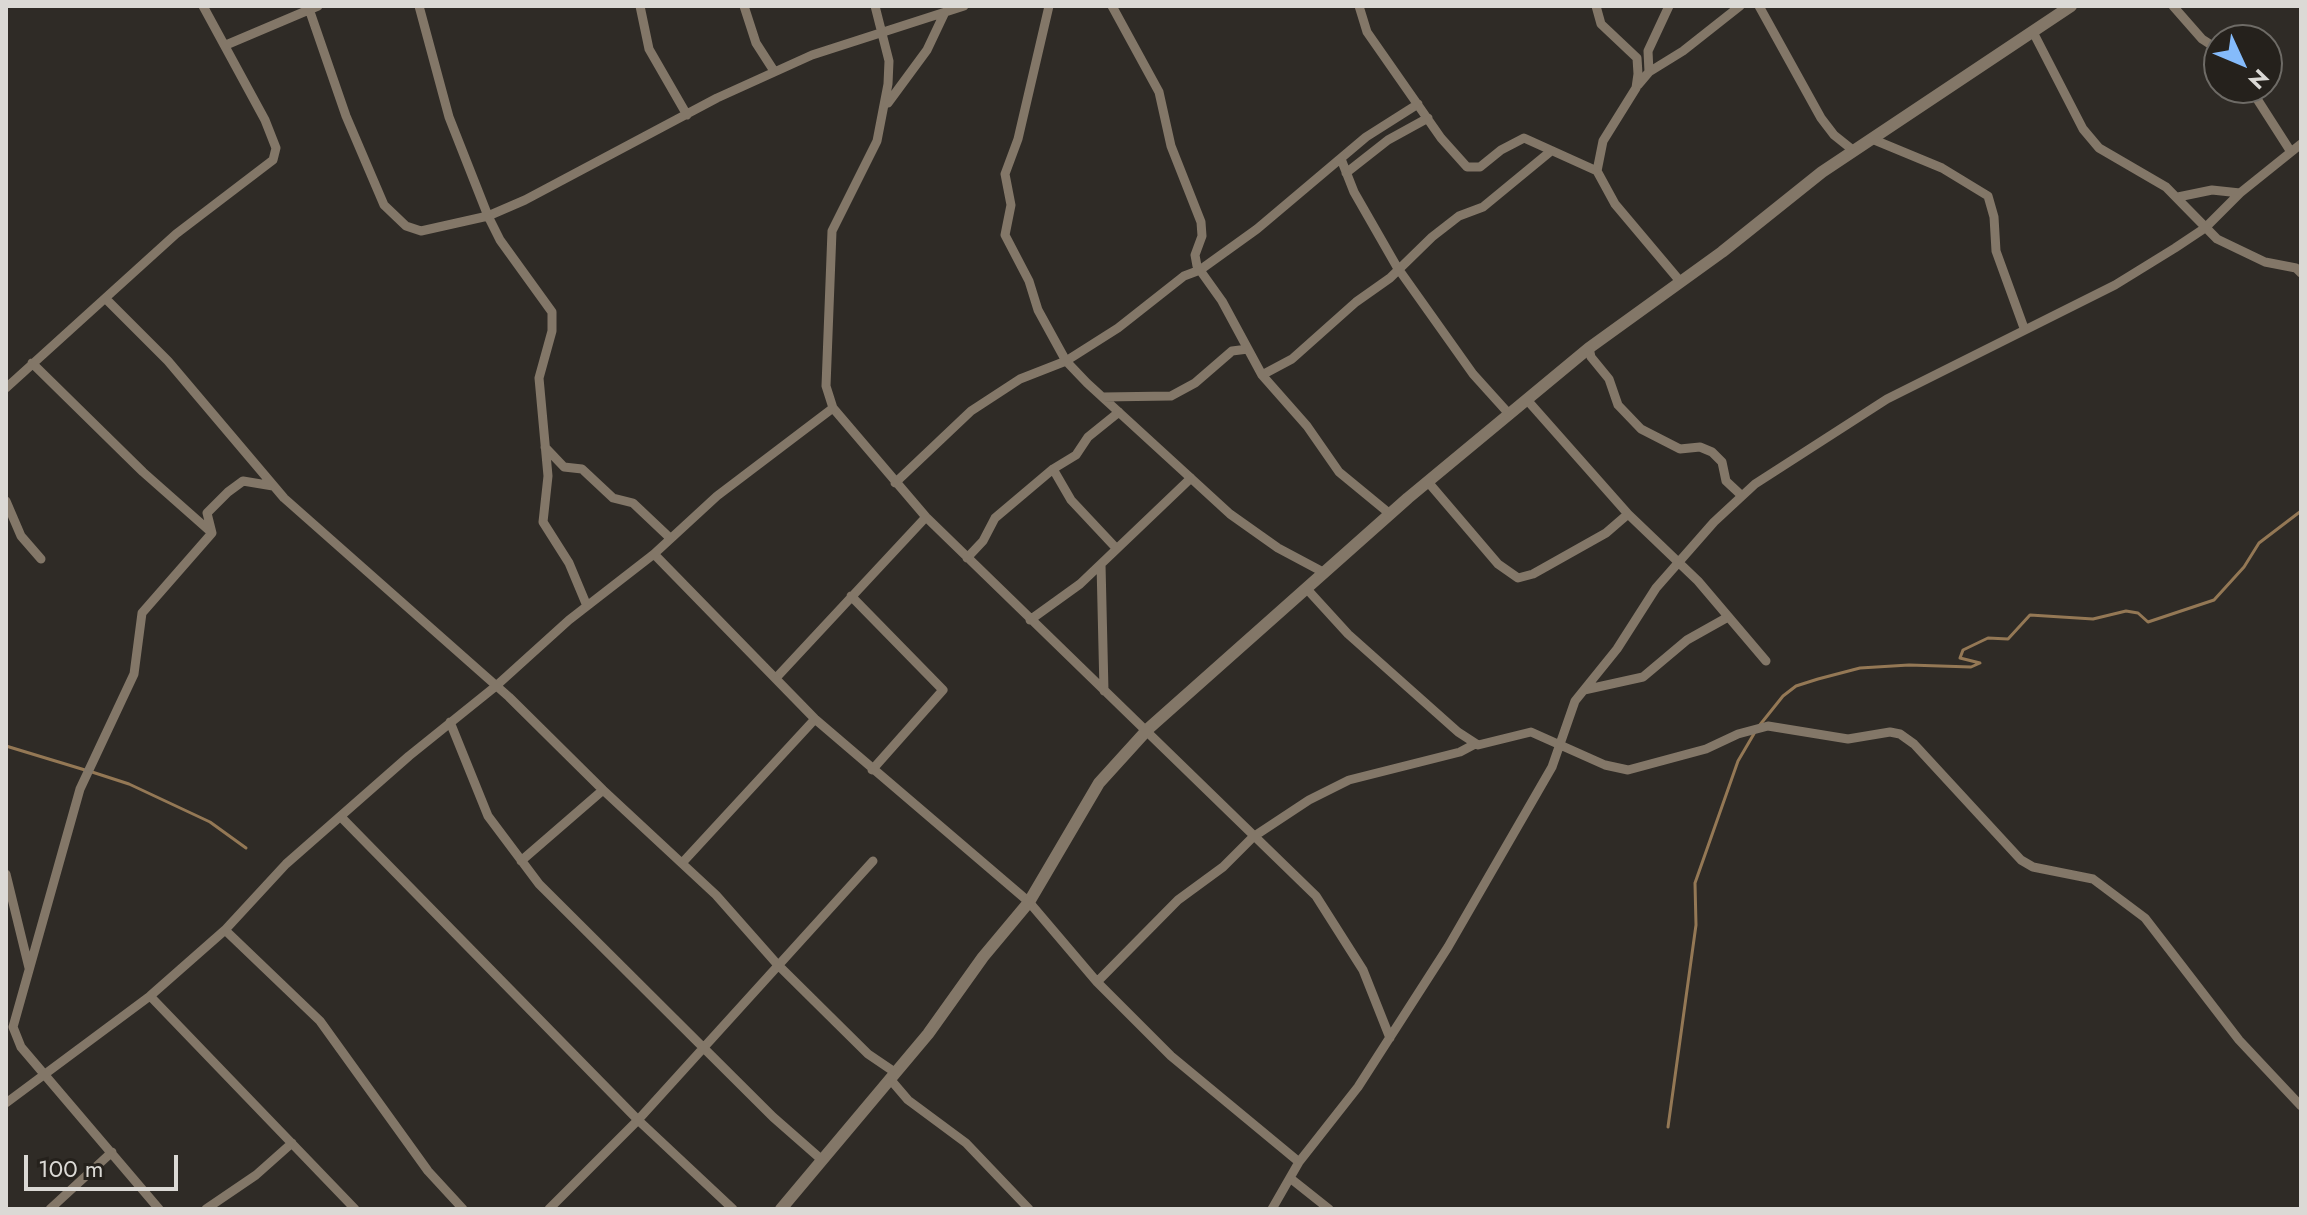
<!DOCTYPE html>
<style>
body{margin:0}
#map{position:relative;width:2307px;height:1215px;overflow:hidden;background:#2f2b26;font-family:Jost,sans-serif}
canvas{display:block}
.frame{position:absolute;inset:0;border:8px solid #dbd9d5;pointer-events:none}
.north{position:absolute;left:2203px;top:24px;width:80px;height:80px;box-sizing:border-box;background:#25211c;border:2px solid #6e6b66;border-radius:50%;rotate:134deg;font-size:22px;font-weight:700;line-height:32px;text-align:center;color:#dbd9d5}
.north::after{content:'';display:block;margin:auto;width:28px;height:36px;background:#85bbfb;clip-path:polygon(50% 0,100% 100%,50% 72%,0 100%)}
.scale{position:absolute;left:24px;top:1155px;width:154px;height:36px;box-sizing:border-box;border:4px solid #dbd9d5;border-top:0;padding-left:10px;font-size:24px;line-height:28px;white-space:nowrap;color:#dbd9d5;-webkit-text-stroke:6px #25211c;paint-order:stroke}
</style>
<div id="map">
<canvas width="2307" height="1215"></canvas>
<div class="frame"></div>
<div class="north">N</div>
<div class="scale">100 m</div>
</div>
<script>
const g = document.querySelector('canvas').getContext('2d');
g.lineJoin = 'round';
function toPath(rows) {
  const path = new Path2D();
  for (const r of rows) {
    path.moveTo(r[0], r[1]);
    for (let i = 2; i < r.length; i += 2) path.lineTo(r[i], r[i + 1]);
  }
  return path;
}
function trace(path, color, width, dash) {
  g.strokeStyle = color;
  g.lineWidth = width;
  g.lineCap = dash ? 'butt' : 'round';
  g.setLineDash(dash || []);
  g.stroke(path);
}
trace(toPath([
 [1759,726,1783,696,1796,686,1818,679,1860,668,1909,665,1971,667,1980,663,1960,658,1963,650,1988,638,2008,639,2030,615,2093,619,2126,611,2138,613,2148,622,2214,600,2244,567,2259,543,2301,511],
 [6,746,85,770],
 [92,772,129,784,210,822,246,848],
 [1668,1127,1696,925,1695,883,1738,761,1755,732]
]), '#947855', 3);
trace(toPath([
 [308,6,346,116,384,205,406,226,421,231,488,216,525,200,717,98,812,55,964,6],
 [419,6,449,117,488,216,500,240,552,312,552,331,539,378,548,476,543,522,569,563,587,606],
 [640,6,649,49,687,115],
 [744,6,756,43,774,71],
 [875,6,889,61,888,84,877,141,832,231,826,386,833,408,926,517,1316,896,1363,970,1390,1038],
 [1049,6,1018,139,1005,174,1011,205,1005,235,1029,281,1038,310,1066,361,1087,383,1230,514,1278,548,1323,572],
 [1112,6,1159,92,1171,146,1201,222,1202,236,1195,255,1197,266,1222,301,1262,375,1307,426,1339,472,1390,514],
 [1359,6,1367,32,1441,138,1467,167,1480,167,1501,150,1524,138,1597,171],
 [1596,6,1601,24,1637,58,1638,74,1636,88,1603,141,1597,171,1615,204,1679,280],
 [1759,6,1821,118,1834,135,1854,151],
 [2173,6,2202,39,2219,50],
 [2033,32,2083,129,2099,148,2166,187,2217,239,2265,262,2296,268,2301,273],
 [226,45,318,6],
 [1649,72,1648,51,1669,6],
 [1638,85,1649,72,1683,51,1740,6],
 [2250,88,2291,152],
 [888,103,927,50,945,12],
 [1872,139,1942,168,1988,196,1994,217,1996,251,2024,328],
 [1341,159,1354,192,1397,267,1473,374,1510,415],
 [1346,173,1388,140,1428,118],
 [2178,197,2212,190,2240,193],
 [106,299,168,361,284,498,509,697,603,790,716,895,777,964,868,1054,896,1073],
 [1589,348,1591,357,1609,379,1618,405,1641,429,1680,449,1700,447,1712,452,1722,462,1726,481,1741,495],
 [32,363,143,472,212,533],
 [1262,375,1292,359,1356,302,1390,278,1432,237,1459,216,1483,207,1551,151],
 [6,388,176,234,273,160,276,148,265,120,203,6],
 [1103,397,1171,396,1195,383,1232,351,1248,349],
 [1528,401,1628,514,1698,581,1766,661],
 [545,447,564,467,582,469,613,498,633,503,670,538],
 [1053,469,1071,500,1116,548],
 [1428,482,1498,564,1518,578,1533,574,1606,533,1628,514],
 [895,483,971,411,1020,379,1066,361,1118,328,1184,276,1200,270,1257,229,1366,137,1418,104],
 [6,501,21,536,41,559],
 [654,554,815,719,1029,902,1097,982,1171,1056,1299,1162],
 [967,558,983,541,995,518,1053,469,1076,455,1088,437,1119,412],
 [1101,564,1104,691],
 [1306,588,1348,634,1458,732,1478,745,1531,732,1605,765,1628,770,1706,749,1738,734,1768,726,1848,739,1890,732,1900,734,1914,744,2021,860,2033,867,2093,879,2145,918,2239,1040,2301,1106],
 [851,596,943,690,872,770],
 [1030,620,1080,584,1191,478],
 [776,678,926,517],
 [1584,690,1643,677,1687,640,1728,617],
 [450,722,488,816,539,884,773,1117,822,1160],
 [341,817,638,1120,733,1209],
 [521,861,603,790],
 [683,862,815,719],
 [6,874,29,968],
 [225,930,320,1021,428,1171,463,1209],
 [1097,982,1178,900,1223,867,1253,837,1309,800,1349,780,1460,752,1475,744],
 [150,996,355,1209],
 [890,1079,908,1100,966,1143,1029,1209],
 [6,1103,150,996,225,930,286,864,409,756,496,686,569,620,654,554,717,496,833,408],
 [1290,1178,1329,1209],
 [50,1209,112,1152],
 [159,1209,21,1047,13,1027,80,789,134,674,142,613,212,533,207,513,228,492,243,481,273,486],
 [206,1209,256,1175,292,1143],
 [549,1209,638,1120,873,861],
 [1272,1209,1299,1162,1358,1087,1448,947,1552,767,1575,701,1617,649,1656,588,1714,522,1755,484,1887,399,2115,285,2175,248,2205,228,2240,193,2301,144]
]), '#837768', 9);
trace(toPath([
 [781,1209,928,1034,983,957,1029,902,1099,783,1148,729,1408,498,1589,348,1722,252,1822,172,2071,6]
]), '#837768', 12);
</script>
